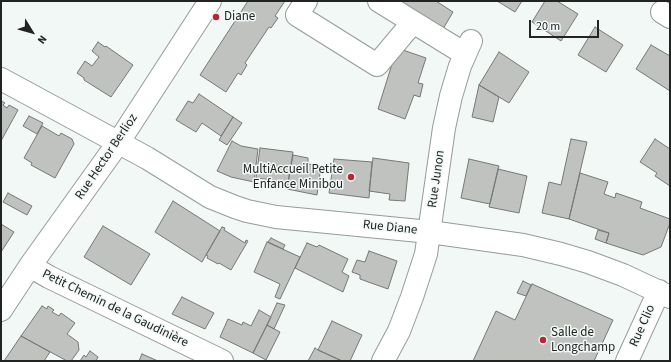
<!DOCTYPE html>
<meta charset="utf-8">
<style>
body{margin:0}
#map{position:relative;width:671px;height:362px;overflow:hidden;background:#f2f8f6;font-family:"Source Sans 3",sans-serif}
canvas{display:block}
.frame{position:absolute;inset:0;border:2px solid #222424;pointer-events:none}
.north{position:absolute;left:12px;top:12px;width:40px;height:40px;-webkit-text-stroke:3px #f2f8f6;paint-order:stroke;rotate:127deg;font-size:11px;font-weight:700;line-height:16px;text-align:center;color:#222424}
.north::after{content:'';display:block;margin:auto;width:14px;height:18px;background:#222424;clip-path:polygon(50% 0,100% 100%,50% 72%,0 100%)}
.scale{position:absolute;left:529px;top:20px;width:70px;height:18px;box-sizing:border-box;border:2px solid #222424;border-top:0;padding-left:5px;font-size:12px;line-height:14px;white-space:nowrap;color:#222424;-webkit-text-stroke:3px #f2f8f6;paint-order:stroke}
</style>
<div id="map">
<canvas width="671" height="362"></canvas>
<div class="frame"></div>
<div class="north">N</div>
<div class="scale">20 m</div>
</div>
<script>
const g = document.querySelector('canvas').getContext('2d');
g.lineJoin = 'round';
function fill(path, color) {
  g.fillStyle = color;
  g.fill(path, 'evenodd');
}
function toPath(rows) {
  const path = new Path2D();
  for (const r of rows) {
    path.moveTo(r[0], r[1]);
    for (let i = 2; i < r.length; i += 2) path.lineTo(r[i], r[i + 1]);
  }
  return path;
}
function trace(path, color, width, dash) {
  g.strokeStyle = color;
  g.lineWidth = width;
  g.lineCap = dash ? 'butt' : 'round';
  g.setLineDash(dash || []);
  g.stroke(path);
}
function drawText(font, color, halo, rows, align = 'center') {
  g.font = font + ' "Source Sans 3",sans-serif';
  g.lineWidth = 3;
  g.setLineDash([]);
  g.textBaseline = 'middle';
  g.strokeStyle = halo;
  g.fillStyle = color;
  for (const [text, x, y, turn = 0] of rows) {
    g.save();
    g.translate(x, y);
    g.rotate((+turn || 0) * Math.PI / 180);
    g.textAlign = isNaN(turn) ? turn : align;
    if (halo) g.strokeText(text, 0, 0);
    g.fillText(text, 0, 0);
    g.restore();
  }
}
const building = toPath([
 [248,1,285,1,275,16,278,18,271,28,269,27,245,63,247,65,241,75,238,73,226,92,200,75,248,1],
 [399,1,436,1,453,12,443,29,399,1],
 [497,1,522,1,515,12,497,1],
 [545,1,557,1,578,14,561,41,532,22,545,1],
 [595,27,623,45,606,72,578,55,595,27],
 [98,42,105,47,106,46,133,65,111,97,84,80,84,78,77,73,85,61,92,66,99,57,92,51,98,42],
 [651,45,670,56,670,91,636,69,651,45],
 [397,48,426,58,418,83,423,84,420,97,414,95,405,119,378,109,397,48],
 [499,52,529,72,509,103,479,85,499,52],
 [479,85,499,97,493,122,472,117,479,85],
 [199,94,233,117,221,136,202,123,196,132,176,120,188,101,193,103,199,94],
 [1,101,5,103,3,105,7,108,9,105,18,110,1,141,1,101],
 [29,116,43,123,37,134,23,126,29,116],
 [233,117,242,123,227,145,219,140,233,117],
 [42,126,59,136,61,133,72,139,74,144,55,178,31,165,32,163,24,158,42,126],
 [571,139,587,142,569,219,542,213,549,182,561,185,571,139],
 [655,139,670,149,670,186,655,176,657,173,640,162,655,139],
 [232,141,241,146,258,149,254,182,231,177,217,171,232,141],
 [260,148,293,152,288,182,256,178,260,148],
 [293,155,308,158,308,164,321,166,317,195,287,189,293,155],
 [373,158,409,163,405,201,389,200,390,194,369,191,373,158],
 [334,159,372,162,369,198,329,193,334,159],
 [469,159,499,166,490,204,461,198,469,159],
 [498,169,527,176,519,213,489,207,498,169],
 [580,173,608,182,604,194,615,198,616,193,642,202,640,208,670,219,670,223,661,247,643,255,606,243,609,233,569,219,580,173],
 [8,193,32,206,27,215,3,202,8,193],
 [173,201,220,231,202,262,155,232,173,201],
 [1,224,14,232,1,252,1,224],
 [103,226,150,254,131,285,84,257,103,226],
 [222,227,225,228,224,230,245,243,246,240,248,241,231,270,219,263,218,264,207,258,208,256,206,255,222,227],
 [598,230,609,233,606,243,595,239,598,230],
 [271,238,285,245,283,249,268,242,271,238],
 [267,242,300,257,280,299,275,297,280,284,254,272,267,242],
 [307,243,317,247,319,245,348,259,342,272,349,276,343,292,295,268,307,243],
 [369,251,397,261,388,289,360,279,360,275,352,272,357,260,365,262,369,251],
 [523,281,531,285,526,296,517,293,523,281],
 [532,284,613,320,594,361,473,361,496,311,515,320,532,284],
 [182,297,214,313,205,329,172,314,182,297],
 [277,303,285,305,274,329,267,325,277,303],
 [42,306,47,309,48,306,54,310,52,312,59,316,61,313,75,323,67,334,78,342,79,350,71,361,67,361,21,336,42,306],
 [259,310,271,317,253,353,220,337,228,319,242,325,243,322,251,326,259,310],
 [332,321,362,335,350,361,342,361,318,350,332,321],
 [267,325,280,332,266,360,253,353,267,325],
 [21,336,50,352,44,361,4,361,21,336],
 [315,348,318,350,342,361,308,361,315,348],
 [90,351,98,357,96,361,80,361,84,355,86,357,90,351],
 [142,354,158,361,139,361,142,354]
]);
fill(building, '#bfc2be');
trace(building, '#757875', 1);
const minor = toPath([
 [306,1,297,15,377,65,413,22,465,54],
 [379,1,413,22],
 [662,12,670,17],
 [1,79,147,158,210,197,235,207,247,211,276,217,430,232,523,245,561,254,588,262,623,275,670,297],
 [30,266,49,277,222,361],
 [1,310,30,266,118,143,210,1],
 [383,361,399,331,412,297,426,254,444,128,451,96,460,66,471,41],
 [627,361,659,291]
]);
trace(minor, '#979b9a', 24);
trace(minor, '#fff', 22);
for (const [x, y, r, color] of [
 [216,17,4,"#b82735"],
 [351,177,4,"#b82735"],
 [543,340,4,"#b82735"]
]) {
  const dot = new Path2D();
  dot.arc(x, y, r, 0, 2 * Math.PI);
  g.fillStyle = color;
  g.fill(dot);
  trace(dot, '#f2f8f6', 1.5);
}
drawText('13px', '#222424', '#f2f8f6', [
 ["Diane",224,17],
 ["MultiAccueil Petite",343,170,"right"],
 ["Enfance Minibou",343,185,"right"],
 ["Salle de",551,333],
 ["Longchamp",551,348]
], 'left');
drawText('13px', '#222424', '#f2f8f6', [
 ["Rue Hector Berlioz",107,157,-56],
 ["Rue Junon",437,179,-82],
 ["Rue Diane",390,228,6],
 ["Petit Chemin de la Gaudinière",115,309,26],
 ["Rue Clio",643,326,-66]
]);
</script>
